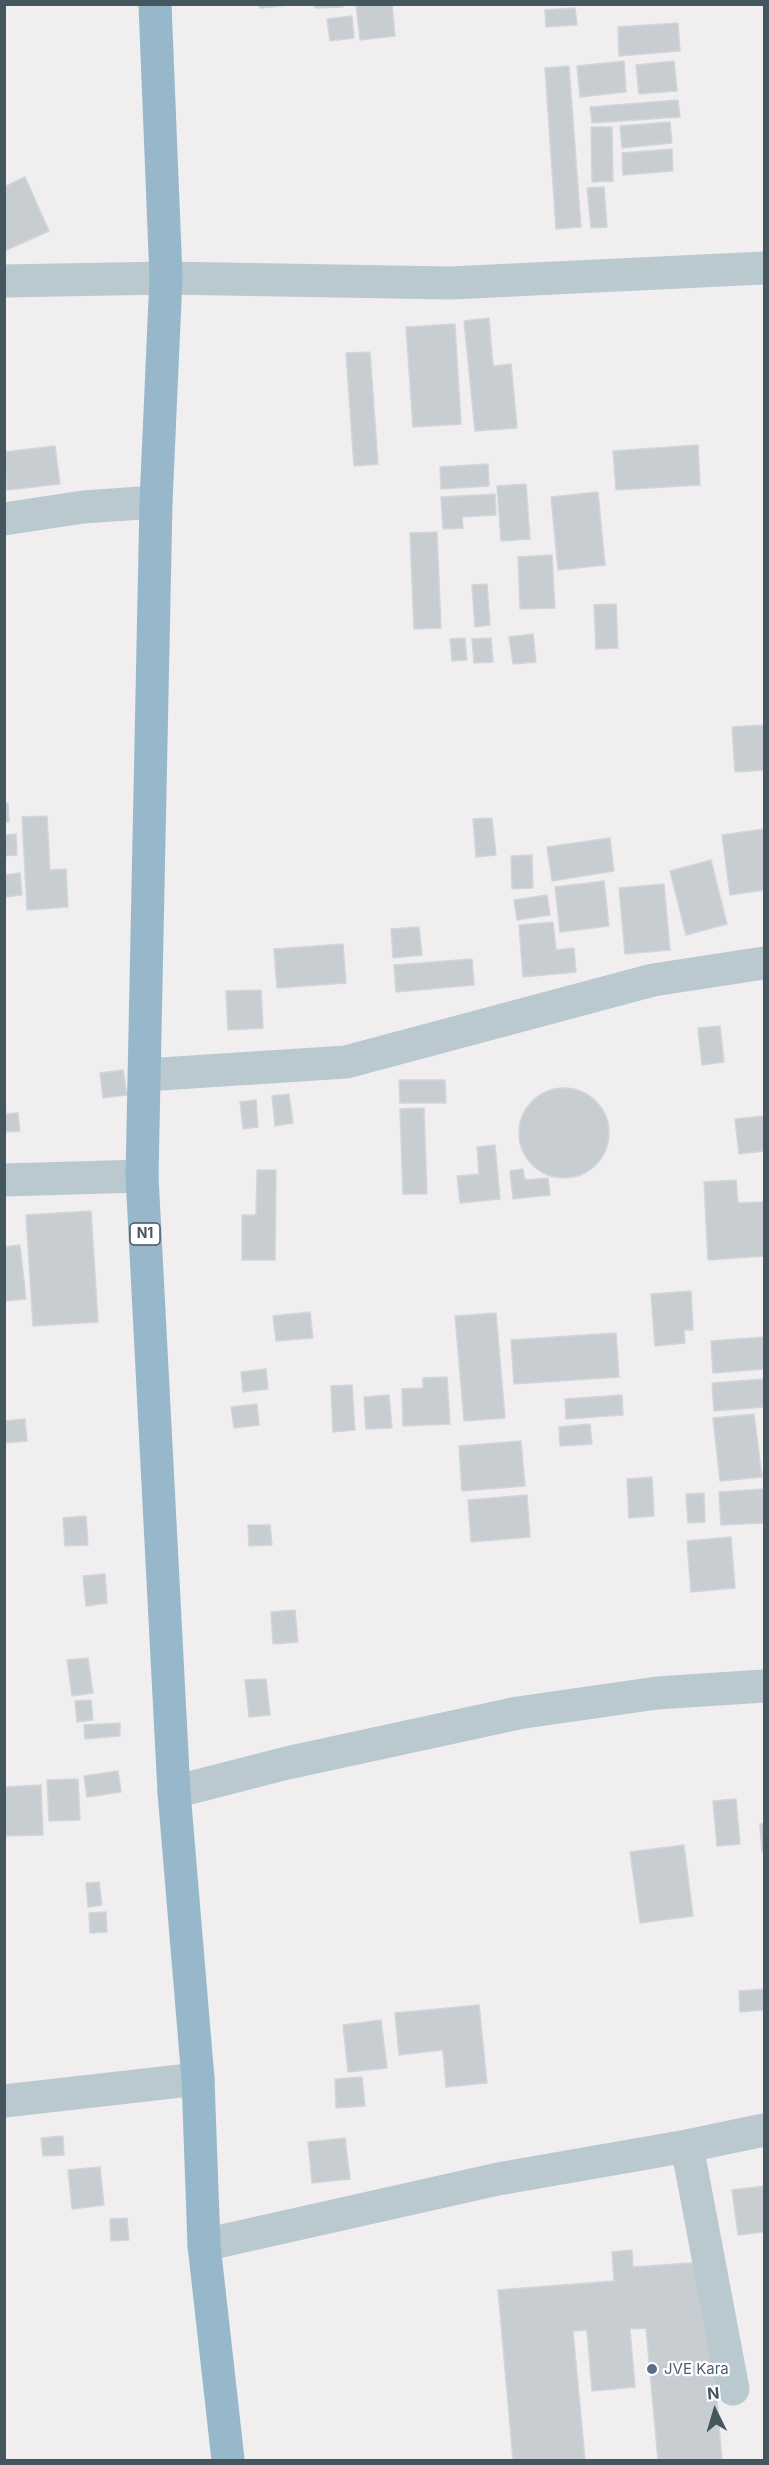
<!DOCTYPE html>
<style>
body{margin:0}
#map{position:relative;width:769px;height:2465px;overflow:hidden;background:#f1eeef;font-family:Inter,sans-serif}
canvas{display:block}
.frame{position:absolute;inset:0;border:6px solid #44565e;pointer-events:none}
.north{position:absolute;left:685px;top:2381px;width:60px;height:60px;-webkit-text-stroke:4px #fff;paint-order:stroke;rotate:355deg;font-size:16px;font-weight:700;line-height:24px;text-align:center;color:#44565e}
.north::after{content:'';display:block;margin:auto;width:21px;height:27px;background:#44565e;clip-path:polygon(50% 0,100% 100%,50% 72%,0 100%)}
</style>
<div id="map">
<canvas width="769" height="2465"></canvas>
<div class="frame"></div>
<div class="north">N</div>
</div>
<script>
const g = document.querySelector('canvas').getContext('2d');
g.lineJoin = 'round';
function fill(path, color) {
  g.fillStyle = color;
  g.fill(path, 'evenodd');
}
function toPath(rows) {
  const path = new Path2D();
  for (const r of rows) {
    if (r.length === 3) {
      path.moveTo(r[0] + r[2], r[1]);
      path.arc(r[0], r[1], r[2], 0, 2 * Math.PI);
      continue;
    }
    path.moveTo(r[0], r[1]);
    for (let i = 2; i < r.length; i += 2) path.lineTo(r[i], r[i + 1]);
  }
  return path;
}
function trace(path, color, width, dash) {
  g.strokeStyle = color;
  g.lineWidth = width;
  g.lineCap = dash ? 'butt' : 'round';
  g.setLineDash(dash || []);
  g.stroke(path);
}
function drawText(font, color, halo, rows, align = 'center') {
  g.font = font + ' Inter,sans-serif';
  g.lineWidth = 4.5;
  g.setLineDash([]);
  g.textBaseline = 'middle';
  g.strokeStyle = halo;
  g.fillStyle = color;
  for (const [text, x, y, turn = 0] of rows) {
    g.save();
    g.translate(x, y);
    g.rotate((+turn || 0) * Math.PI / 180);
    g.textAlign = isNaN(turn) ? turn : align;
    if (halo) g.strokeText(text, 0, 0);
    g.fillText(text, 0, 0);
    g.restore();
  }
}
const building = toPath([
 [259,4,282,4,282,6,260,8,259,4],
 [315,4,342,4,343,7,315,8,315,4],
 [356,4,392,4,395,36,360,40,356,4],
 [575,8,577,25,546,27,545,10,575,8],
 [352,16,354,38,330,41,327,19,352,16],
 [678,23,680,51,619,56,618,27,678,23],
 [624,61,626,92,580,97,577,66,624,61],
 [674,61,677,91,639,94,636,65,674,61],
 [569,66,581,227,556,229,545,68,569,66],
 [678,100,680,117,592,123,590,107,678,100],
 [670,122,672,143,622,148,620,126,670,122],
 [591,127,612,127,613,181,592,182,591,127],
 [672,149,673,171,623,175,622,153,672,149],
 [25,177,49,231,4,251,4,187,25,177],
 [604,187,607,227,591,228,587,188,604,187],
 [489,318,493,366,511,364,517,428,475,431,464,321,489,318],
 [455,324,461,424,413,427,406,327,455,324],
 [370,352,378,464,354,466,346,353,370,352],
 [698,445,700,485,616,490,613,451,698,445],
 [55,446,60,484,7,490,4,452,55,446],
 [488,464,489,486,441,489,440,467,488,464],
 [526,484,530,539,501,541,497,486,526,484],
 [598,492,605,565,558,570,551,497,598,492],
 [495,494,496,515,462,517,463,528,443,529,441,497,495,494],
 [437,532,441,628,414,629,410,533,437,532],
 [552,555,555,608,520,609,518,557,552,555],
 [487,584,490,625,475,627,472,585,487,584],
 [616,604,618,648,596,649,594,605,616,604],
 [533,634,536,662,513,664,509,637,533,634],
 [465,638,467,660,452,661,450,639,465,638],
 [491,638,493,662,474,663,472,639,491,638],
 [764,725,764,770,735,772,732,727,764,725],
 [8,803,9,822,4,822,4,804,8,803],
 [47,816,50,870,66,869,68,907,27,910,22,817,47,816],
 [492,818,496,855,476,857,473,819,492,818],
 [764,829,764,890,730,895,722,835,764,829],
 [16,834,17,855,4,856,4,835,16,834],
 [610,838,614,871,552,881,547,847,610,838],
 [532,855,533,888,512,889,511,856,532,855],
 [711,860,727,924,686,935,670,871,711,860],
 [20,873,22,895,4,897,4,875,20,873],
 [604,881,609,926,560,932,555,887,604,881],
 [664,884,670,950,625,954,619,888,664,884],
 [547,895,550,915,517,920,514,900,547,895],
 [553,922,556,950,574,948,576,972,523,977,519,925,553,922],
 [419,927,422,955,393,958,391,929,419,927],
 [343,944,346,983,277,988,274,949,343,944],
 [472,959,474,985,396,992,394,965,472,959],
 [261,990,263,1028,228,1030,226,991,261,990],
 [720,1026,724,1062,702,1065,698,1028,720,1026],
 [123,1070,127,1095,103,1098,100,1073,123,1070],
 [399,1080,445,1080,446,1103,400,1103,399,1080],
 [564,1133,45],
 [289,1094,293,1123,275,1126,272,1096,289,1094],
 [4,1095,6,1114,18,1113,20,1131,4,1132,4,1095],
 [256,1100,258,1127,243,1129,240,1102,256,1100],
 [424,1108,427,1194,403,1194,400,1109,424,1108],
 [764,1116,764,1151,739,1154,735,1119,764,1116],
 [495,1145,500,1199,460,1203,457,1176,479,1174,477,1147,495,1145],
 [523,1169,525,1180,548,1178,550,1195,513,1199,510,1171,523,1169],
 [257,1170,276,1170,275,1260,242,1260,242,1215,256,1215,257,1170],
 [736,1180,738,1203,764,1202,764,1256,708,1260,704,1182,736,1180],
 [91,1211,98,1322,33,1326,26,1215,91,1211],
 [20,1245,26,1299,4,1301,4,1247,20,1245],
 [691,1291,693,1330,684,1330,685,1343,655,1346,651,1294,691,1291],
 [310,1312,313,1338,276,1341,273,1316,310,1312],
 [496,1313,505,1418,464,1421,455,1316,496,1313],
 [616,1333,619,1377,514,1384,511,1340,616,1333],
 [764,1337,764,1369,713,1373,711,1341,764,1337],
 [266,1369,268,1389,243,1392,241,1372,266,1369],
 [447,1377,450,1424,403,1426,402,1389,423,1388,423,1378,447,1377],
 [764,1379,764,1407,714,1411,712,1383,764,1379],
 [352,1385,355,1430,333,1432,331,1386,352,1385],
 [389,1395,392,1428,366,1429,364,1397,389,1395],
 [622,1395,623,1415,566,1419,565,1399,622,1395],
 [257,1404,259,1425,234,1428,231,1407,257,1404],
 [754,1414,762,1477,720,1481,713,1418,754,1414],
 [25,1419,27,1441,4,1443,4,1421,25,1419],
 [590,1424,592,1444,560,1446,559,1427,590,1424],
 [521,1441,525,1486,462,1491,459,1446,521,1441],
 [652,1477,654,1516,629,1518,627,1479,652,1477],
 [764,1489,764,1523,721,1525,719,1492,764,1489],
 [704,1493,705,1522,688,1523,686,1494,704,1493],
 [527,1495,530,1537,471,1542,468,1500,527,1495],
 [86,1516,88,1545,65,1546,63,1518,86,1516],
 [248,1525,270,1525,272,1545,249,1546,248,1525],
 [731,1537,735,1588,691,1592,687,1541,731,1537],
 [105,1574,107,1603,86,1606,83,1576,105,1574],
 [295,1610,298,1642,273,1644,271,1612,295,1610],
 [88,1658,93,1693,72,1696,67,1660,88,1658],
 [266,1679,270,1715,249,1717,245,1680,266,1679],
 [91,1700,93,1720,77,1722,75,1701,91,1700],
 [120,1723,120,1736,85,1739,84,1725,120,1723],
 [118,1771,121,1792,87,1797,84,1776,118,1771],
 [78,1779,80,1820,49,1821,47,1780,78,1779],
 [41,1785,43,1835,4,1836,4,1787,41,1785],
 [736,1799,740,1844,717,1846,713,1801,736,1799],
 [760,1824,764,1824,764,1852,762,1852,760,1824],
 [684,1845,693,1916,640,1923,630,1852,684,1845],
 [99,1882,102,1905,88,1907,86,1883,99,1882],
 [106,1912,107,1932,90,1933,89,1913,106,1912],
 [764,1989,764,2010,740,2012,739,1991,764,1989],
 [479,2005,487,2083,446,2087,443,2050,399,2055,395,2013,479,2005],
 [381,2020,387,2068,348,2072,343,2025,381,2020],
 [362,2077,365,2106,336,2108,335,2079,362,2077],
 [63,2136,64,2155,43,2156,41,2138,63,2136],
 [345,2138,350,2179,312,2183,308,2142,345,2138],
 [100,2167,104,2205,72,2209,68,2170,100,2167],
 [764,2186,764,2232,738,2235,732,2190,764,2186],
 [127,2218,129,2240,111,2241,110,2219,127,2218],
 [632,2250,633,2267,705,2262,722,2460,658,2460,646,2328,630,2329,635,2387,592,2391,587,2330,573,2331,585,2460,513,2460,498,2290,614,2281,612,2252,632,2250]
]);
fill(building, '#c8cdd2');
trace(building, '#d2d6db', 1.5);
trace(toPath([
 [4,281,166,278,450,283,764,268],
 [4,519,83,507,156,502],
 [145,1075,346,1062,653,980,764,963],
 [4,1180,142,1176],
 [174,1792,287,1763,518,1713,657,1693,764,1686],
 [4,2101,198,2079],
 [687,2146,733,2389],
 [204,2245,498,2179,687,2146,764,2130]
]), '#bac9cf', 33);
trace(toPath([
 [155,4,166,278,156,502,142,1176,174,1792,198,2079,204,2245,228,2460]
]), '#96b8ca', 33);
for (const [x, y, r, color] of [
 [652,2369,6,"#5c6f8a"]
]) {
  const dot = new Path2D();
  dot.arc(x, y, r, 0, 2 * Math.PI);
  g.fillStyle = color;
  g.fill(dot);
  trace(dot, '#fff', 2);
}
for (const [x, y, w] of [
 [145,1234,30]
]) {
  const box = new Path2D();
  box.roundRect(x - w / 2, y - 11, w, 22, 4.5);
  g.fillStyle = '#fff';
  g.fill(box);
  trace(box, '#44565e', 1.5);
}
drawText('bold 14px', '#44565e', null, [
 ["N1",145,1234]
]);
drawText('15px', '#4e5e75', '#fff', [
 ["JVE Kara",664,2369]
], 'left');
</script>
